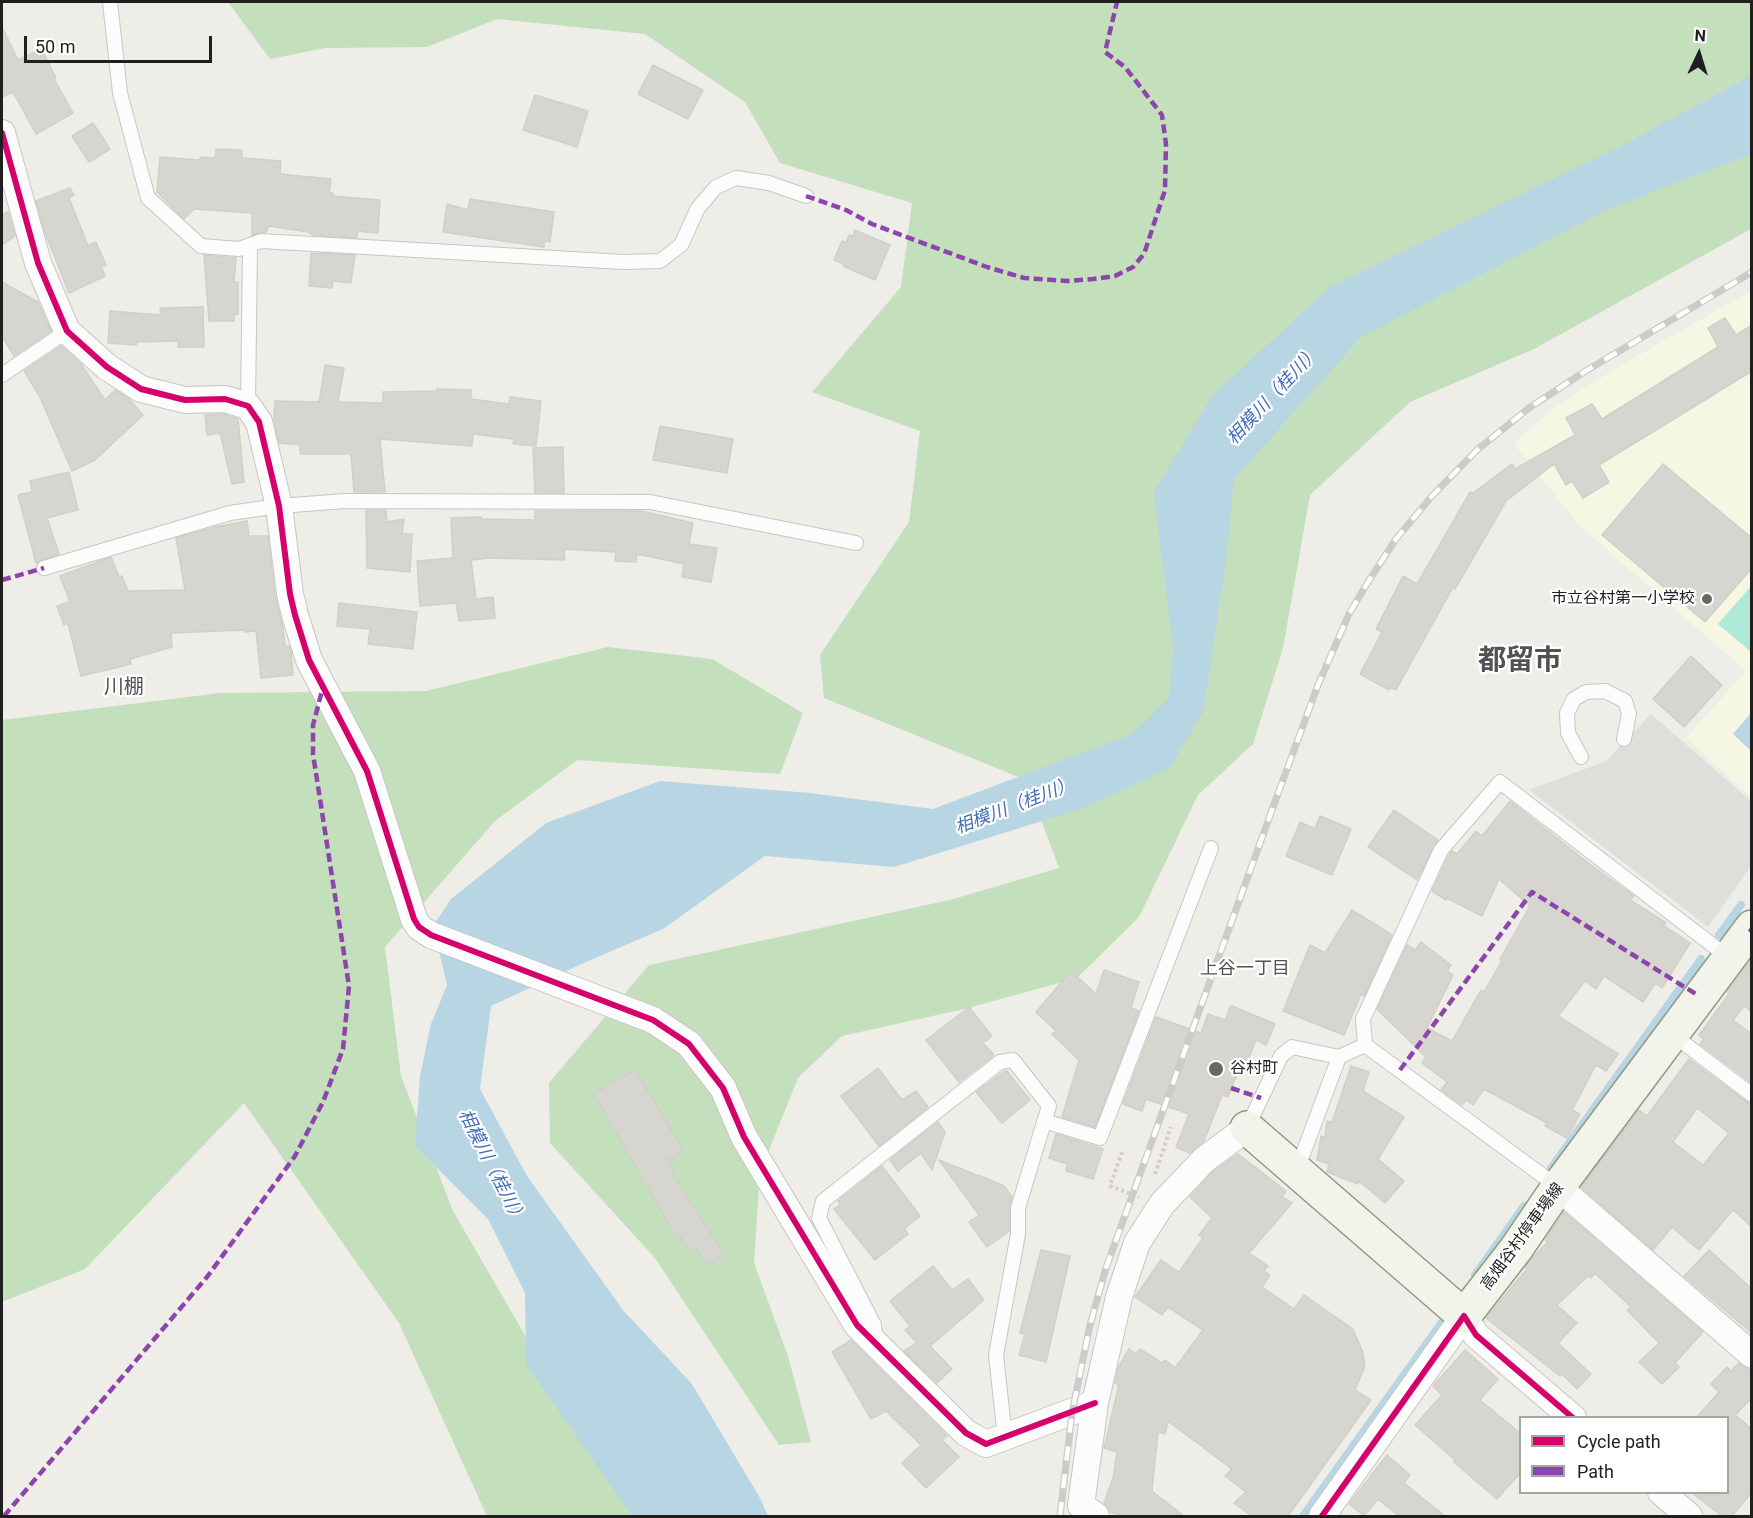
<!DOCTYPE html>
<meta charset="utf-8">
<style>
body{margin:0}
#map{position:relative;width:1753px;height:1518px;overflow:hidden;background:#eeede8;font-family:Roboto,sans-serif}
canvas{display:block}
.frame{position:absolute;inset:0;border:3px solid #1f1f1f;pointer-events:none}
.legend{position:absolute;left:1519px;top:1416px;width:210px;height:78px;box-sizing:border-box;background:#fff;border:2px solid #a5a5a5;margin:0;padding:8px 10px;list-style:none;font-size:18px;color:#1f1f1f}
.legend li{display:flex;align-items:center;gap:12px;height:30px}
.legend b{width:30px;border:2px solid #a5a5a5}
.north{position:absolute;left:1669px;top:24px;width:60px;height:60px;-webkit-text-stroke:4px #fff;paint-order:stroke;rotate:4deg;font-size:16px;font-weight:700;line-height:24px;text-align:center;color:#1f1f1f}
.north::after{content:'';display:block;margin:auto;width:21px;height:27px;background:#1f1f1f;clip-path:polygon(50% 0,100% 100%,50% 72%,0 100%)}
.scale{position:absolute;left:24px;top:36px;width:188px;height:27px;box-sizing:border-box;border:3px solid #1f1f1f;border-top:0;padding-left:8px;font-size:18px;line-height:21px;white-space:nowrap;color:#1f1f1f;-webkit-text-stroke:4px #fff;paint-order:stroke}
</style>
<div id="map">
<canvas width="1753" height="1518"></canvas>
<div class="frame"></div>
<ul class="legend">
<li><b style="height:8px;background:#d6006c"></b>Cycle path</li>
<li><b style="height:8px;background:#8e44ad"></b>Path</li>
</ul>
<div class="north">N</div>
<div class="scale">50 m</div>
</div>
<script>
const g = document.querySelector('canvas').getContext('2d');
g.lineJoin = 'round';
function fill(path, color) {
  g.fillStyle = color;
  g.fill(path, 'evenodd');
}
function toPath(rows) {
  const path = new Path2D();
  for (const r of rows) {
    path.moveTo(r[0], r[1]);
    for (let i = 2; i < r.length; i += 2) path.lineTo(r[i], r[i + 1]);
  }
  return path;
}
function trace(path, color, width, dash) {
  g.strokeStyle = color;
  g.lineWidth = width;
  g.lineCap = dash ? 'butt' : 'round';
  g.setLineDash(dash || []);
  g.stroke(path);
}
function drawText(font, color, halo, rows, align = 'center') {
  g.font = font + ' Roboto,"Noto Sans JP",sans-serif';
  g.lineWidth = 4.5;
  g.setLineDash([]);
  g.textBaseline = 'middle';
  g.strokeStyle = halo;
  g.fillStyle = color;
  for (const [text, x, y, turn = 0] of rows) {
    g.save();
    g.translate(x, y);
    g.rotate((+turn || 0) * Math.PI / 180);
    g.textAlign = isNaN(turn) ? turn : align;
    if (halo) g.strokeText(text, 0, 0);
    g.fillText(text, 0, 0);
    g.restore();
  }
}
fill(toPath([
 [1751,291,1751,797,1686,738,1746,671,1580,526,1514,444,1553,408,1623,364]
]), '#f5f7e3');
fill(toPath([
 [228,2,1751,2,1751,229,1534,349,1410,402,1310,495,1283,648,1253,744,1198,795,1139,917,1077,978,964,1009,842,1036,798,1078,760,1172,754,1263,788,1356,811,1442,779,1445,655,1258,550,1143,549,1083,649,965,950,900,1059,868,1026,780,824,698,820,655,909,522,920,431,812,392,901,287,912,203,780,163,745,102,645,34,497,19,427,47,325,48,270,59],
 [608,647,712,659,803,713,780,774,577,760,495,821,385,947,401,1076,453,1211,573,1418,670,1516,487,1516,399,1323,244,1103,85,1269,2,1302,2,720,220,693,426,691]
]), '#c3dfbb');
fill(toPath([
 [1751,586,1751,652,1718,624]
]), '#afe9d8');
fill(toPath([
 [1651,714,1751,801,1751,866,1708,927,1529,790,1606,761]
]), '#dededb');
fill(toPath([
 [1751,76,1751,154,1606,210,1361,337,1234,479,1226,562,1203,712,1170,768,1081,809,894,867,765,856,663,929,586,962,491,1006,480,1089,527,1176,623,1310,692,1384,760,1498,768,1516,632,1516,526,1364,525,1293,488,1219,415,1146,420,1076,431,1024,447,985,433,926,451,899,546,823,660,781,810,793,933,809,1132,734,1169,698,1173,649,1154,492,1212,396,1330,287,1619,147],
 [1751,713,1751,751,1733,734]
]), '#b8d5e4');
trace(toPath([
 [1719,935,1741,905],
 [1551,1168,1701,959],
 [1475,1275,1524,1206],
 [1303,1516,1442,1322]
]), '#b8d5e4', 8);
const building = toPath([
 [2,27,18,60,42,49,56,78,54,79,73,113,36,134,13,92,2,97,2,27],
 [653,65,703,90,688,119,638,94,653,65],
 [535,95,588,111,577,147,523,130,535,95],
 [93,123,110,149,89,162,72,136,93,123],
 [216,149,242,150,242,158,281,161,280,174,331,179,329,193,333,193,333,196,380,200,378,233,358,231,357,238,313,235,308,232,269,226,266,232,252,235,252,213,194,209,184,219,157,192,160,157,200,160,200,157,215,158,216,149],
 [70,188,74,195,69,198,88,246,96,242,106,265,101,267,105,276,69,293,46,235,36,201,70,188],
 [470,199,554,212,550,242,544,241,544,247,443,232,447,204,468,210,470,199],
 [8,212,15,236,2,245,2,215,8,212],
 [855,230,890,245,875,280,843,266,844,264,834,260,842,241,846,243,849,235,853,236,855,230],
 [311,253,355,255,351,283,333,281,332,288,309,286,311,253],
 [204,255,236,258,234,282,238,282,238,314,234,315,234,321,209,321,204,255],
 [2,282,38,302,51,331,14,356,2,336,2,282],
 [203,307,204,347,178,347,178,341,137,342,136,345,108,343,110,311,161,315,160,308,203,307],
 [1725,318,1736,335,1752,325,1752,371,1599,465,1609,482,1583,498,1572,481,1566,485,1554,464,1506,501,1455,589,1453,587,1396,690,1390,687,1389,690,1360,674,1382,632,1376,629,1403,576,1417,584,1470,492,1473,493,1512,464,1515,469,1575,435,1566,418,1592,404,1602,419,1718,347,1708,328,1725,318],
 [61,346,81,364,105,400,115,390,129,399,143,415,95,460,72,471,39,395,24,371,61,346],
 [325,365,344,368,338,402,383,403,383,392,437,391,437,389,471,390,471,399,509,404,510,397,541,401,536,446,513,444,514,439,473,434,472,446,380,439,385,492,354,492,351,454,300,454,300,445,279,443,274,419,275,401,319,402,325,365],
 [223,414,238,419,244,482,232,484,220,433,207,435,205,415,223,414],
 [660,426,733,439,727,473,653,460,660,426],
 [563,447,564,493,535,493,533,448,563,447],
 [1663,464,1752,538,1752,568,1705,622,1602,535,1663,464],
 [69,472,78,510,47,518,59,554,36,563,18,495,32,492,30,481,69,472],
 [366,510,386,510,387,522,404,519,402,534,412,534,410,572,367,568,366,510],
 [535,511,641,511,693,523,689,544,717,548,711,582,682,577,684,564,637,554,636,562,615,561,616,552,564,549,565,560,489,558,471,560,476,599,493,597,495,618,459,621,456,603,420,606,417,561,453,558,451,518,481,517,481,519,535,520,535,511],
 [247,521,249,536,268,536,275,596,283,628,285,646,289,646,291,651,293,675,261,678,256,631,244,632,244,630,171,633,172,647,130,659,131,664,81,676,68,623,64,625,57,606,70,602,60,576,111,557,119,577,122,576,128,591,185,590,176,538,215,527,247,521],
 [339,603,417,612,413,649,368,644,370,629,337,626,339,603],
 [1691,656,1722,685,1684,727,1653,699,1691,656],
 [1510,801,1591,865,1634,896,1630,900,1666,923,1663,925,1690,943,1662,988,1655,983,1643,1002,1604,976,1596,989,1585,981,1558,1016,1618,1054,1606,1071,1596,1065,1572,1110,1580,1114,1567,1138,1545,1126,1547,1123,1484,1089,1473,1105,1466,1100,1462,1105,1441,1090,1447,1082,1422,1063,1426,1057,1377,1009,1407,945,1415,950,1421,942,1451,965,1447,971,1453,975,1427,1028,1452,1041,1481,990,1484,992,1502,961,1500,959,1530,906,1499,879,1482,916,1447,898,1446,900,1432,891,1449,855,1452,851,1457,854,1476,831,1482,836,1510,801],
 [1394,810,1438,840,1417,880,1368,847,1394,810],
 [1320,816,1351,829,1332,875,1286,856,1300,822,1315,829,1320,816],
 [1352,910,1392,935,1364,996,1361,994,1344,1035,1283,1011,1310,945,1325,953,1352,910],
 [1752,959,1752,1012,1744,1006,1733,1020,1752,1034,1752,1083,1700,1044,1704,1039,1699,1035,1729,994,1727,992,1752,959],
 [1104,970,1139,982,1131,1008,1139,1011,1095,1127,1062,1117,1079,1060,1052,1034,1056,1031,1036,1012,1071,971,1096,994,1104,970],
 [1232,1006,1275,1024,1266,1045,1256,1040,1245,1068,1240,1066,1228,1097,1222,1095,1204,1141,1190,1153,1176,1147,1189,1114,1146,1099,1142,1111,1123,1104,1156,1017,1201,1033,1208,1014,1225,1020,1230,1007,1232,1006],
 [969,1007,992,1036,983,1043,994,1055,959,1082,926,1040,969,1007],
 [1689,1059,1747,1102,1752,1104,1752,1227,1733,1210,1699,1250,1672,1227,1653,1250,1581,1187,1639,1110,1647,1116,1689,1059],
 [1697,1108,1729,1133,1703,1165,1673,1142,1697,1108],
 [1351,1066,1369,1072,1363,1091,1404,1117,1378,1159,1404,1181,1385,1203,1359,1181,1358,1184,1327,1172,1329,1164,1317,1160,1321,1136,1325,1137,1327,1121,1332,1122,1351,1066],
 [878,1068,902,1100,916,1091,928,1107,879,1146,841,1096,878,1068],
 [635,1070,683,1150,668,1160,674,1172,672,1173,724,1254,707,1265,696,1248,690,1252,679,1234,676,1236,594,1094,635,1070],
 [1006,1070,1030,1100,1002,1123,976,1092,1006,1070],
 [938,1122,945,1132,932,1170,921,1153,898,1171,890,1160,938,1122],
 [1056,1134,1103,1149,1093,1179,1066,1171,1067,1164,1049,1158,1056,1134],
 [1238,1154,1286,1191,1282,1197,1292,1203,1249,1253,1268,1266,1264,1271,1270,1275,1262,1287,1294,1309,1304,1295,1353,1329,1363,1353,1365,1366,1355,1390,1371,1400,1288,1516,1252,1516,1234,1503,1246,1492,1225,1476,1232,1469,1168,1421,1165,1434,1158,1432,1152,1491,1184,1516,1122,1516,1110,1512,1104,1503,1113,1478,1117,1452,1104,1448,1119,1385,1115,1383,1118,1368,1129,1349,1136,1354,1140,1349,1162,1363,1165,1360,1175,1368,1203,1330,1168,1307,1162,1315,1135,1297,1161,1260,1179,1272,1203,1238,1199,1235,1212,1218,1190,1197,1214,1171,1238,1154],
 [939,1160,974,1174,976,1176,978,1175,1004,1186,1012,1197,1009,1208,1009,1231,987,1247,969,1222,979,1215,939,1160],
 [882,1166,920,1216,904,1229,908,1234,875,1260,834,1209,841,1205,838,1201,882,1166],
 [1564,1212,1703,1332,1675,1363,1679,1367,1662,1384,1639,1362,1659,1343,1627,1310,1631,1307,1595,1273,1591,1278,1588,1276,1557,1305,1577,1323,1558,1343,1591,1374,1577,1389,1562,1374,1560,1376,1486,1318,1527,1269,1525,1267,1534,1256,1548,1242,1545,1240,1564,1212],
 [1041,1250,1070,1256,1046,1362,1019,1355,1025,1334,1020,1333,1041,1250],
 [1709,1250,1752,1289,1752,1333,1684,1276,1709,1250],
 [933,1266,952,1290,968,1279,984,1300,930,1346,952,1369,937,1383,904,1351,917,1343,905,1330,910,1326,890,1301,933,1266],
 [851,1340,947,1436,942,1440,959,1457,926,1488,902,1463,921,1445,886,1411,871,1419,832,1352,851,1340],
 [1465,1350,1498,1379,1480,1400,1521,1434,1521,1472,1497,1499,1454,1462,1455,1460,1415,1425,1442,1395,1433,1386,1465,1350],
 [1739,1363,1752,1370,1752,1398,1735,1415,1752,1429,1752,1492,1732,1516,1722,1516,1691,1492,1728,1492,1728,1418,1696,1418,1719,1392,1711,1384,1727,1367,1731,1371,1739,1363],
 [1387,1455,1410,1475,1404,1483,1445,1516,1399,1516,1378,1499,1364,1516,1349,1504,1387,1455]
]);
fill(building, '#d7d5d0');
trace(building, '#d1cfc9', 1.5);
const lane = toPath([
 [110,2,120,93,148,198,201,246,239,249,261,241,623,262,660,261,681,245,698,208,716,187,736,178,769,183,806,196],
 [2,375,67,331],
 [248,406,250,246],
 [44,568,230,513,279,506,345,501,650,502,856,543],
 [1581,757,1568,733,1567,713,1574,699,1586,692,1605,691,1625,701,1629,714,1624,739],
 [1672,1034,1752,1095],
 [1044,1121,1100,1138,1211,848],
 [1247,1128,1281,1056,1292,1047,1339,1057],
 [1297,1170,1339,1057,1365,1045],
 [1558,1187,1365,1045,1363,1019,1441,850,1500,782,1728,957],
 [875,1339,874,1325,819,1218,823,1201,1000,1062,1013,1060,1049,1106,1018,1208,1018,1234,996,1355,1005,1438]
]);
const street = toPath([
 [2,133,38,263,67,331,107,367,141,389,185,400,225,399,248,406,259,422,279,506,290,594,295,615,309,660,367,771,414,919,419,927,431,935,653,1020,689,1044,723,1088,744,1137,857,1325,966,1433,986,1444,1095,1403],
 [1558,1187,1752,1355],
 [1661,1492,1689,1516],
 [1096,1516,1081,1505,1095,1403,1119,1297,1137,1243,1162,1204,1204,1160,1247,1128],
 [1322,1516,1464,1316,1476,1335,1573,1418]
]);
const secondary = toPath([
 [1247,1128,1464,1316,1516,1249,1558,1187,1752,927]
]);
trace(lane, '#c6c6c4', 16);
trace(street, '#c6c6c4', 28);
trace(secondary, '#93997e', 36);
trace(toPath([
 [1122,1152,1110,1186,1139,1197],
 [1155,1174,1171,1127]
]), '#d7cbc6', 4, [3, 3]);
trace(lane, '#fcfcfc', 14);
trace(street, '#fcfcfc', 26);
trace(secondary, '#f2f4eb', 33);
const rail = toPath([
 [1060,1516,1072,1413,1090,1325,1106,1268,1276,799,1318,685,1349,614,1368,582,1396,539,1432,496,1477,450,1529,408,1584,372,1752,272]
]);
trace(rail, '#cbcbca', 7);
trace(rail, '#fff', 4.5, [14]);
trace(toPath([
 [806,196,846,210,872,224,987,267,1024,278,1067,281,1093,279,1115,276,1133,267,1144,254,1165,190,1166,144,1162,115,1125,67,1105,52,1117,2],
 [2,580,44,568],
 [1749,929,1752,931],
 [1400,1070,1532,892,1699,996],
 [1231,1088,1261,1098],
 [4,1516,207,1277,295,1156,323,1102,343,1049,349,986,313,754,313,725,323,687]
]), '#8e44ad', 4.5, [9, 4.5]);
trace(toPath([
 [2,133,38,263,67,331,107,367,141,389,185,400,225,399,248,406,259,422,279,506,290,594,295,615,309,660,367,771,414,919,419,927,431,935,653,1020,689,1044,723,1088,744,1137,857,1325,966,1433,986,1444,1095,1403],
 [1322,1516,1464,1316,1476,1335,1573,1418]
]), '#d6006c', 6);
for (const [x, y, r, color] of [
 [1707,599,6,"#676765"],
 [1216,1069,8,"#676765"]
]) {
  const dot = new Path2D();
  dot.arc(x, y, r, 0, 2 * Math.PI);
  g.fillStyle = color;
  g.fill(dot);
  trace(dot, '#fff', 2);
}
drawText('16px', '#1f1f1f', '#fff', [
 ["市立谷村第一小学校",1695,599],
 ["谷村町",1230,1069,"left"]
], 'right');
drawText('16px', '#1f1f1f', '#fff', [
 ["高畑谷村停車場線",1523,1237,-54]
]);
drawText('italic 18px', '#436db7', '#fff', [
 ["相模川（桂川）",1274,396,-47],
 ["相模川（桂川）",1015,807,-21],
 ["相模川（桂川）",491,1167,63]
]);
drawText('18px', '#525252', '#fff', [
 ["上谷一丁目",1245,969]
]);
drawText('20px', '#525252', '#fff', [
 ["川棚",124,688]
]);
drawText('bold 28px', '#525252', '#fff', [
 ["都留市",1520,662]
]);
</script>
